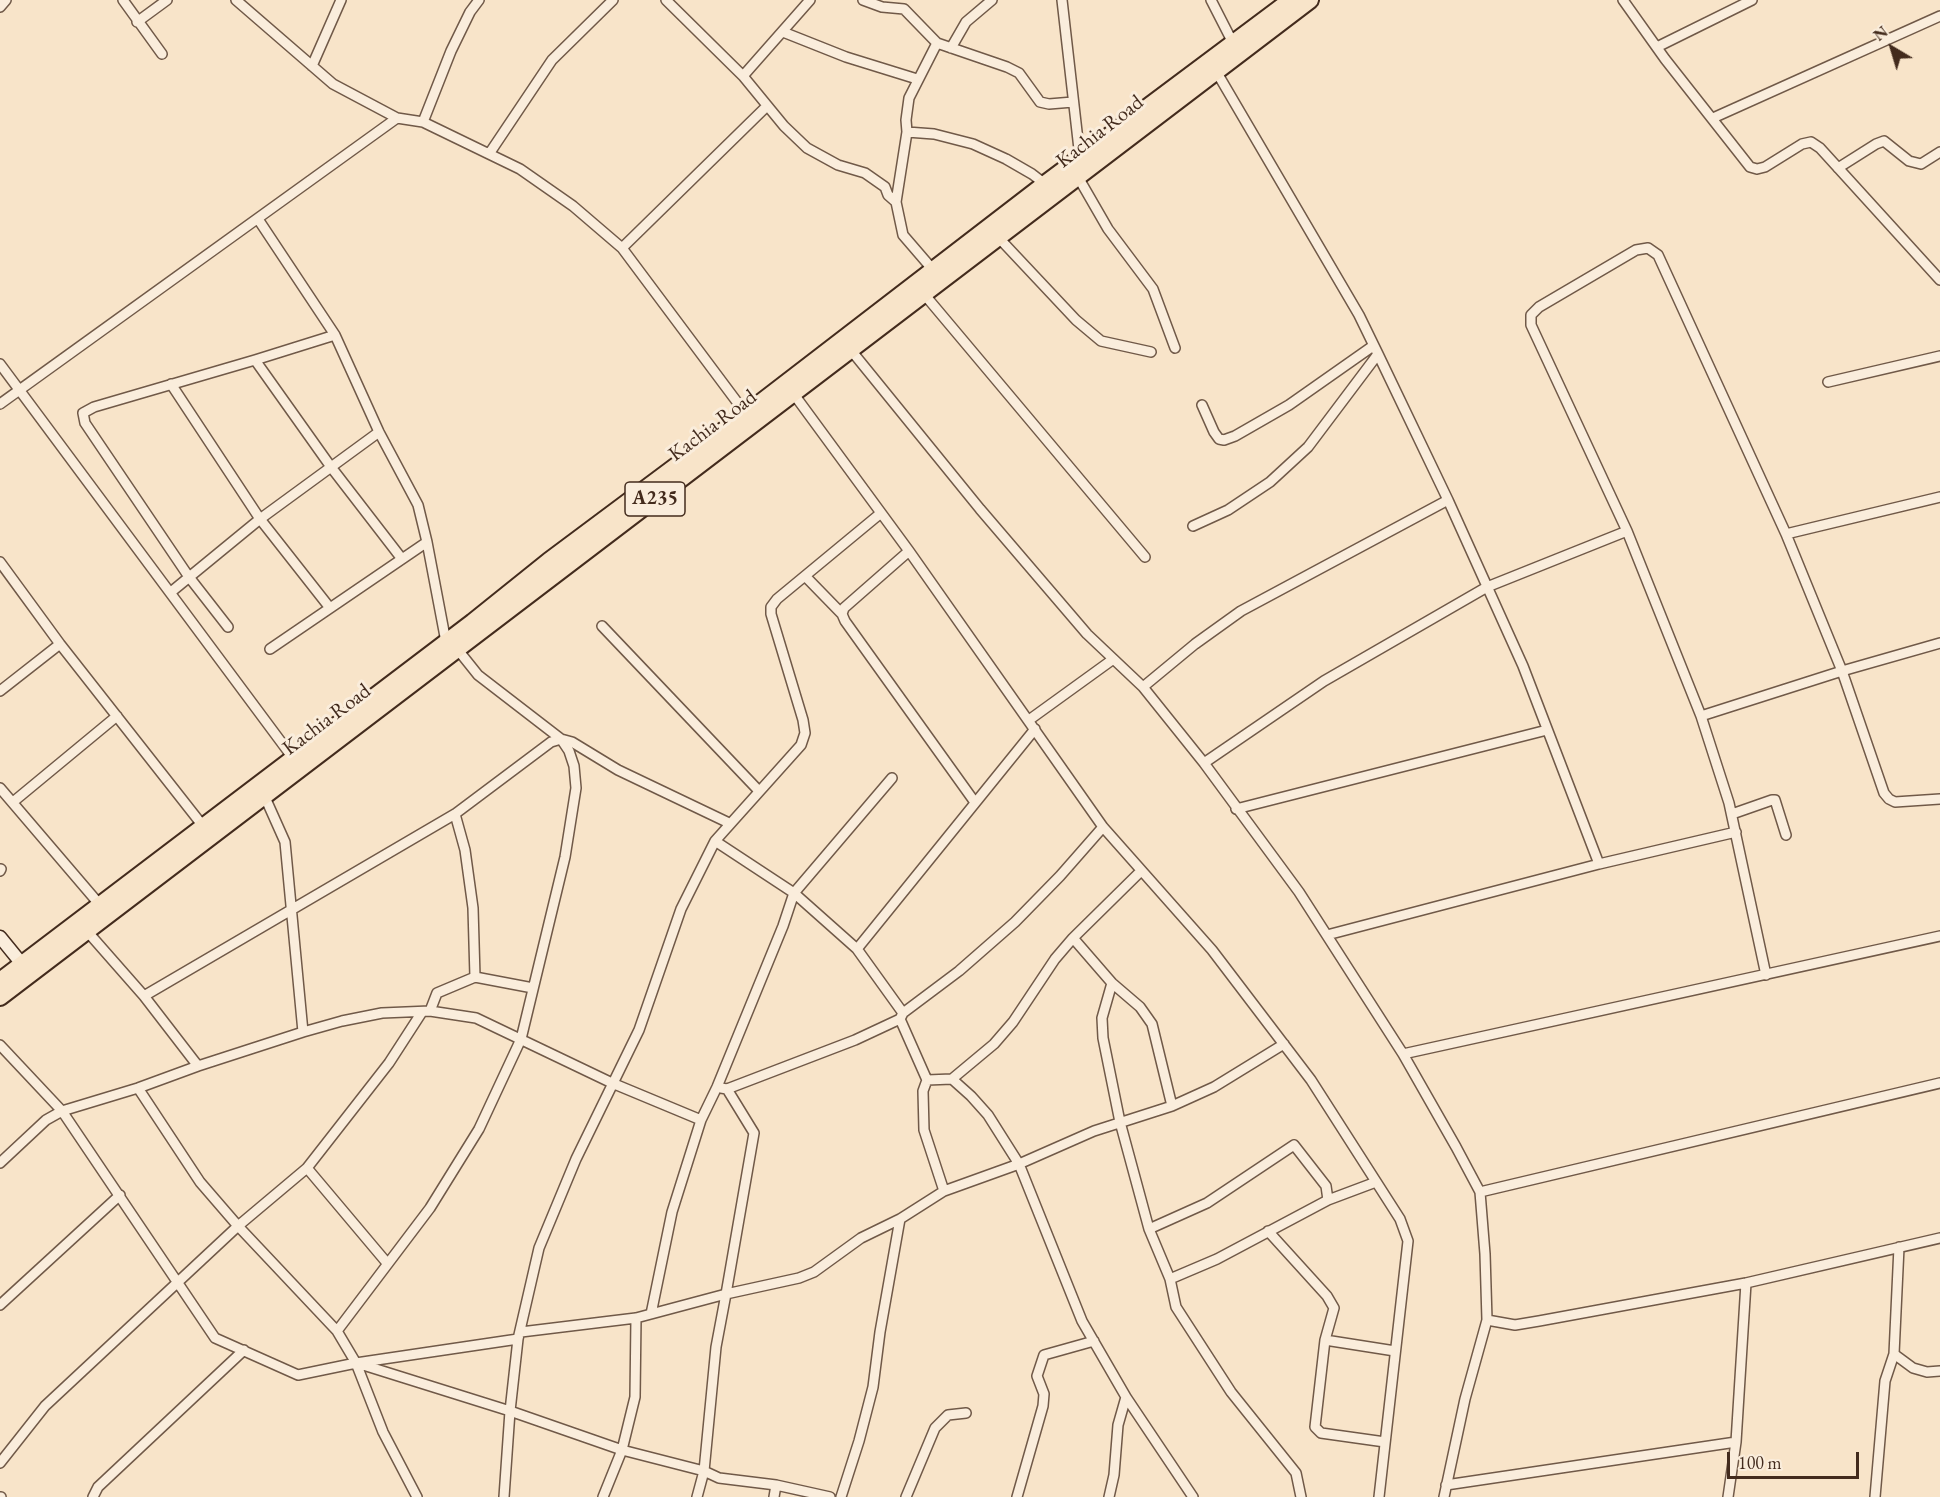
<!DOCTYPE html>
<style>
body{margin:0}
#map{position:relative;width:1940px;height:1497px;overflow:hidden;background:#f8e4c9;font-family:"EB Garamond",serif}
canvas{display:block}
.north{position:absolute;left:1862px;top:18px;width:60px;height:60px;-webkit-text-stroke:4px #faeddc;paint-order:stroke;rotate:322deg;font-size:16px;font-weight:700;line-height:24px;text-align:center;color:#432b1d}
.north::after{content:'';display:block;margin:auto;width:21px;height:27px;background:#432b1d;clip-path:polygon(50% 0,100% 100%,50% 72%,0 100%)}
.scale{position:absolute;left:1727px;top:1452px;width:132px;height:27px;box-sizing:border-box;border:3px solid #432b1d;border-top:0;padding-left:8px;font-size:18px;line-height:21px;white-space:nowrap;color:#432b1d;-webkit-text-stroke:4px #faeddc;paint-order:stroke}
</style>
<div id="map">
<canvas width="1940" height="1497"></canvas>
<div class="north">N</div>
<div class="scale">100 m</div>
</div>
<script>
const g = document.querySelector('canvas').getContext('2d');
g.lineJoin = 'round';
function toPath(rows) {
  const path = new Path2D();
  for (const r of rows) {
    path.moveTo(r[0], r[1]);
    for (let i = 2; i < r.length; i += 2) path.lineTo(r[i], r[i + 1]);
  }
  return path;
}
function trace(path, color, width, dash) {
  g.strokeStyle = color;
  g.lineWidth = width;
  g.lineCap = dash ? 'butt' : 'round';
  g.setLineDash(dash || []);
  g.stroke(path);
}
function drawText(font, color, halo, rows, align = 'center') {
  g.font = font + ' "EB Garamond",serif';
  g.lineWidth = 6;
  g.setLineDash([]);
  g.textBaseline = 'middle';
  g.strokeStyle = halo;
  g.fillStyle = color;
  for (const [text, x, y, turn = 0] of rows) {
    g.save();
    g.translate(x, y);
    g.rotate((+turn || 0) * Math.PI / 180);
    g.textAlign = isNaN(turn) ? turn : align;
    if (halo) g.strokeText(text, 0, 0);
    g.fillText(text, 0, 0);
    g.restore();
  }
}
const street = toPath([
 [123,0,162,54],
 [236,0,333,84,397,118],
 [666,0,743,76,784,126,807,148,838,165,865,173,885,187,888,195,896,202,903,235,934,271],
 [863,0,882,7,904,9,937,43,1007,67,1019,73,1040,102,1049,104,1073,102],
 [1062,0,1080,158],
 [1211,0,1233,43],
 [1623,0,1665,59,1750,167,1757,169,1765,167,1802,144,1811,142,1820,148,1940,280],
 [0,7,6,0],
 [137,22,167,0],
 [783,32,846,57,917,79],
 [1657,47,1752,0],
 [951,48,966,22,992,0],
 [312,66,341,0],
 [1216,71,1359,315,1378,354,1448,500,1523,666,1599,864],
 [743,76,810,0],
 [1713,118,1940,16],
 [423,122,451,51,470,12,479,0],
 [907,132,934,134,973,144,1006,159,1032,174,1045,184],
 [489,154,552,60,613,0],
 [1838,168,1876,144,1884,141,1909,161,1921,164,1940,152],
 [1078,177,1108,229,1153,289,1175,348],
 [896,202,907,132,906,120,909,98,937,43],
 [258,219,335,335,379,432,418,505,427,542,446,642],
 [998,237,1076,320,1101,341,1151,352],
 [622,248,767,106],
 [924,294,1145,557],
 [850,349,980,509,1087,634,1143,687,1204,763,1299,892,1403,1054,1456,1147,1480,1192,1485,1254,1487,1320,1465,1399,1444,1497],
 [255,360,331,467,402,559],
 [0,364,293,758],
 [1828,382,1940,356],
 [171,384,260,519,330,608],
 [793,393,909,551,1103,827,1212,950,1311,1080,1400,1219,1408,1241,1379,1497],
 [0,404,397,118,423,122,520,169,573,206,622,248,746,414],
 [1202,405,1214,432,1219,439,1224,440,1235,436,1289,405,1373,346],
 [1940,497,1786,534,1842,671,1884,793,1889,799,1895,802,1940,799],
 [1193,526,1228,510,1270,482,1308,447,1378,354],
 [909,551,844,608,842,614,845,621,974,801],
 [0,562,60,644,203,826],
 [805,576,842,614],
 [171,592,260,519,379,432],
 [602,626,759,791],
 [228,627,189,577,85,423,83,413,94,407,255,360,335,335],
 [270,649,427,542],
 [458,650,478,675,561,739,572,742,618,770,729,823],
 [1143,687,1195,644,1241,611,1448,500],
 [0,691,60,644],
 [1701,716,1842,671,1940,643],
 [1029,720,1112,660],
 [1204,763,1324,681,1487,587,1627,531],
 [0,788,100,905],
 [264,795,285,842,303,1032],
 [13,802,117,716],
 [1236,809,1547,730],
 [455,814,465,850,473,908,475,977,533,988],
 [1732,814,1772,800,1775,800,1786,835],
 [715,841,794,893,857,949,903,1013],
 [0,871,1,869],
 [86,930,144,996,198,1066],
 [1327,935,1599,864,1736,832],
 [1073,938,1112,983,1140,1007,1152,1024,1172,1106],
 [857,949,1035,729],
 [1766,975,1729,803,1701,716,1627,531,1531,325,1531,315,1539,307,1636,250,1648,248,1658,255,1786,534],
 [1112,983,1102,1018,1103,1038,1120,1122,1149,1229,1170,1279,1176,1307,1231,1392,1296,1473,1301,1497],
 [144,996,455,814,551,742,561,739,569,751,574,766,576,788,565,857,521,1039,479,1129,430,1208,337,1331],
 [430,1011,437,993,475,977],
 [0,1045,62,1111,215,1338,298,1375,356,1363,518,1339],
 [1403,1054,1940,936],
 [952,1079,994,1044,1013,1022,1055,959,1073,938,1141,871],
 [927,1080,952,1079,971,1096,988,1115,1019,1164,1082,1321,1126,1397,1193,1497],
 [138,1088,200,1182,238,1226,337,1331,356,1363,383,1432,417,1497],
 [721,1088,727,1089,855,1040,900,1019],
 [727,1089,754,1133,726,1294,799,1278,814,1272,861,1238,900,1219,944,1191,1019,1164,1094,1131,1172,1106,1214,1087,1284,1044],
 [0,1163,46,1120,62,1111,138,1088,198,1066,303,1032,342,1021,382,1013,430,1011,476,1018,612,1083,701,1120],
 [307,1168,387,1263],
 [944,1191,924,1130,923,1091,927,1080,900,1019,903,1013,959,971,1015,922,1060,876,1103,827],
 [1480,1192,1940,1083],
 [1149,1229,1207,1203,1294,1145,1326,1186,1328,1200],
 [1268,1231,1327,1296,1334,1308,1325,1340,1315,1427,1321,1433,1385,1442],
 [1170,1279,1217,1259,1328,1200,1376,1182],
 [0,1305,120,1195],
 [651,1314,672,1212,701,1120,717,1087,783,926,794,893,892,778],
 [1487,1320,1515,1325,1539,1321,1746,1283,1940,1238],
 [521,1332,636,1318,726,1294,716,1347,704,1471,697,1497],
 [1325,1340,1395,1351],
 [1894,1354,1913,1368,1927,1372,1940,1371],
 [360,1364,510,1411,622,1450,704,1471,719,1478,776,1485,830,1497],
 [0,1463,45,1406,238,1226,307,1168,389,1063,422,1012],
 [1446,1485,1736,1442],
 [0,1497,1,1497],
 [93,1497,98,1487,244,1350],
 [504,1497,510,1411,518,1339,539,1248,576,1159,639,1030,681,909,715,841,801,745,805,733,803,720,771,614,771,607,777,599,881,513],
 [603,1497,622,1450,635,1397,636,1318],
 [774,1497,776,1485],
 [841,1497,859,1441,873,1387,880,1332,900,1219],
 [906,1497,935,1428,948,1415,966,1413],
 [1017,1497,1043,1406,1044,1394,1037,1376,1044,1355,1094,1341],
 [1109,1497,1114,1475,1118,1425,1126,1397],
 [1728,1497,1736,1442,1746,1283],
 [1875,1497,1885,1381,1894,1354,1899,1247]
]);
const secondary = toPath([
 [0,937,22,964]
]);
const highway = toPath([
 [0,981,473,622,549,561,746,414,1045,184,1291,0],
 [0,997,1310,0]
]);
trace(street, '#705948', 12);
trace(secondary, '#432b1d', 15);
trace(highway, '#432b1d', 20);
trace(street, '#faeddc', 9);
trace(secondary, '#faeddc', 12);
trace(highway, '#f8e4c9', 16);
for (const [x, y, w] of [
 [655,499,60]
]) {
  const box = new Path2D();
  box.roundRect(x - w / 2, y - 17, w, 34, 4.5);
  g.fillStyle = '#faeddc';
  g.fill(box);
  trace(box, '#432b1d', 1.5);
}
drawText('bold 20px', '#432b1d', null, [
 ["A235",655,499]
]);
drawText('21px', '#432b1d', '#faeddc', [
 ["Kachia Road",1100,132,-38],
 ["Kachia Road",713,426,-37],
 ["Kachia Road",327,720,-37]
]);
</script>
